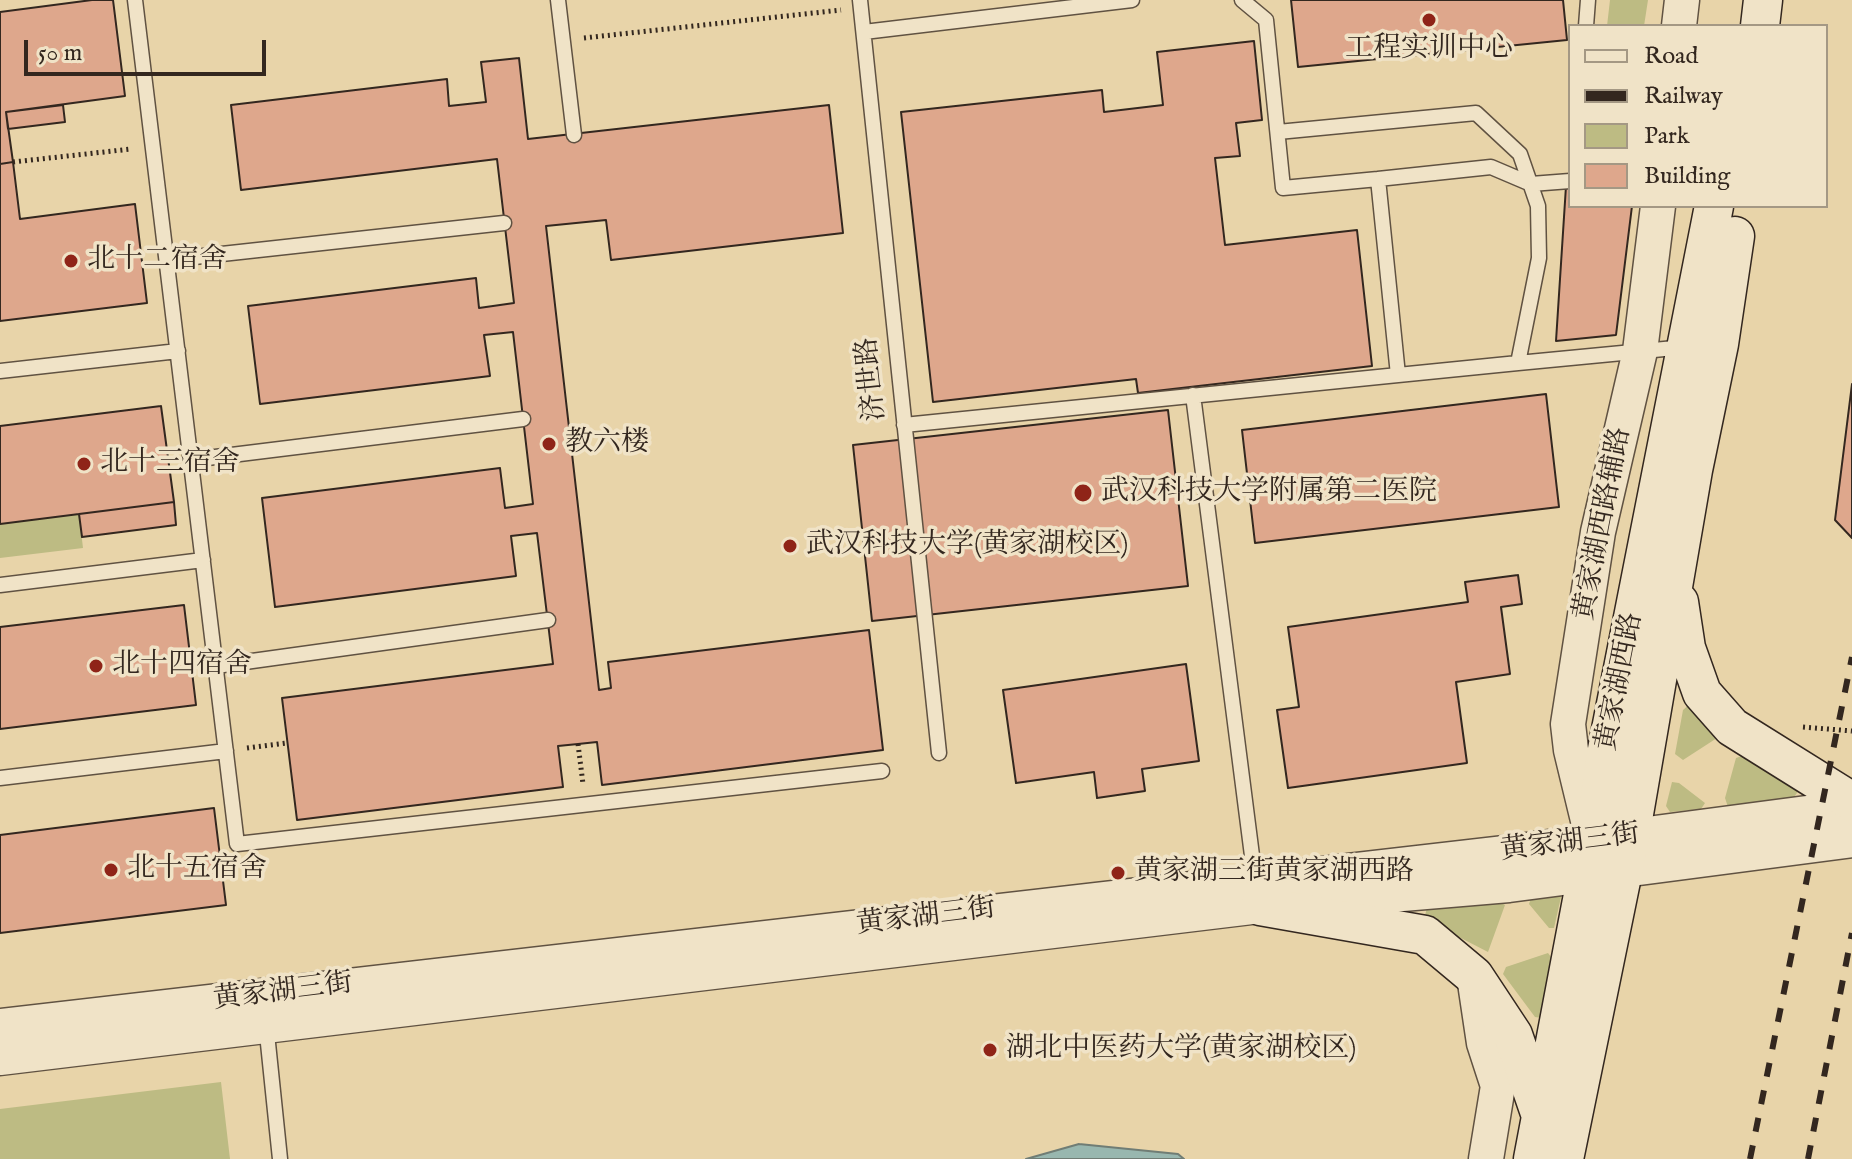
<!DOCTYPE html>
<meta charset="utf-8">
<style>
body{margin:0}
#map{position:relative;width:1852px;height:1159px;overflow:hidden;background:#e8d4a9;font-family:"IM FELL English",serif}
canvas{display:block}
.legend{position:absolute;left:1568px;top:24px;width:260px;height:184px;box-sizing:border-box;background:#f0e3c7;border:2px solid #a49884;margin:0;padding:10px 14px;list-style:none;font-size:24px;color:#33271f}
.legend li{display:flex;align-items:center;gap:16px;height:40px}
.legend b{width:40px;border:2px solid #a49884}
.scale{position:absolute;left:24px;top:40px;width:242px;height:36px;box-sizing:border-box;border:4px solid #33271f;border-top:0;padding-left:10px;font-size:24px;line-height:28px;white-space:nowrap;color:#33271f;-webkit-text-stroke:6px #f0e3c7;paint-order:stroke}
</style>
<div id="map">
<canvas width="1852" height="1159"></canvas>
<ul class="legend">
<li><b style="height:10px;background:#f0e3c7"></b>Road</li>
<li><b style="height:10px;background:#33271f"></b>Railway</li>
<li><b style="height:22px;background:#bdbb83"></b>Park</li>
<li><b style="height:22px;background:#dea78c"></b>Building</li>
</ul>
<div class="scale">50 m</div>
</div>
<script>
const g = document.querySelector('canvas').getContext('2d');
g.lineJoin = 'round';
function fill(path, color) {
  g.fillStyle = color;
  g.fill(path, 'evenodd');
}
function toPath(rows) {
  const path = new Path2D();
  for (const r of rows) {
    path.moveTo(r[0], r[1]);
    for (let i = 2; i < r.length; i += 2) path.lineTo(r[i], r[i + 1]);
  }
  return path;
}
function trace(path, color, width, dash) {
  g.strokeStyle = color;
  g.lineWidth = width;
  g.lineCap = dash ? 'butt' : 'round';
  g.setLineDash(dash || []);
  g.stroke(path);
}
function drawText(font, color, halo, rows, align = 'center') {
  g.font = font + ' "IM FELL English","Noto Serif SC",serif';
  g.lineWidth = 7;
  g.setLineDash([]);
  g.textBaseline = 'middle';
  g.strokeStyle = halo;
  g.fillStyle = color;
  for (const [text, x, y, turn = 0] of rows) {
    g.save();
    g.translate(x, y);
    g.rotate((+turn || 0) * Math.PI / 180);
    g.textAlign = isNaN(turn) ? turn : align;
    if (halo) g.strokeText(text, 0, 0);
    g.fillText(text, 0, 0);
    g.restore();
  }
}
fill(toPath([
 [1610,0,1648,0,1644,26,1607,26],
 [79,514,83,548,0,558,0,524],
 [1691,703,1717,738,1683,760,1675,754,1683,710],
 [1742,756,1799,790,1792,800,1728,807,1725,798,1736,758],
 [1672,782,1679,783,1705,803,1701,809,1670,812,1666,806],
 [1559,892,1561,897,1554,928,1549,928,1529,904,1531,898],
 [1498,901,1505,905,1488,952,1424,919,1427,908],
 [1548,953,1554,961,1542,1018,1535,1017,1503,974,1506,967],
 [221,1082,230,1159,0,1159,0,1109]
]), '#bdbb83');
const water = toPath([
 [1079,1144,1178,1154,1184,1159,1026,1159,1079,1144]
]);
fill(water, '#98b7af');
trace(water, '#707d75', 2);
const building = toPath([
 [92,0,113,0,125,96,6,112,13,162,0,164,0,12,92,0],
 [1291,0,1563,0,1567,40,1298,67,1291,0],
 [1254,41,1262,120,1236,123,1240,156,1215,158,1225,245,1357,230,1372,366,1138,393,1136,379,933,402,901,112,1102,90,1104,112,1163,105,1157,52,1254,41],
 [519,58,528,139,829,105,843,233,611,260,606,220,546,226,599,690,611,688,608,662,869,630,883,750,602,785,597,742,578,744,558,746,563,787,297,820,282,698,553,664,537,533,511,536,516,576,275,607,262,498,500,468,505,508,533,504,513,332,484,335,490,376,260,404,248,306,476,278,479,308,514,303,497,159,241,190,231,105,447,79,449,106,486,102,481,62,519,58],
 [63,105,65,122,8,129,6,112,63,105],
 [13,162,20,219,135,204,147,303,0,321,0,164,13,162],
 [1566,186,1570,186,1570,206,1632,206,1616,335,1556,341,1566,186],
 [1852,384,1852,538,1835,520,1852,384],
 [1546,394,1559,507,1255,543,1242,430,1546,394],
 [161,406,174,502,0,524,0,426,161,406],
 [1168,410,1188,586,872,621,853,445,1168,410],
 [174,502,176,525,82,537,79,514,174,502],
 [1518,575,1522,604,1501,607,1510,674,1456,682,1467,763,1288,788,1277,710,1299,707,1288,627,1468,602,1465,582,1518,575],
 [184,605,196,705,0,729,0,627,184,605],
 [1186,664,1199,761,1142,769,1145,791,1097,798,1094,772,1016,783,1003,690,1186,664],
 [214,808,226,905,0,933,0,835,214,808]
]);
fill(building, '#dea78c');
trace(building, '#33271f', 2);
const service = toPath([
 [135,0,237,844,882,771],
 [558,0,574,135],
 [860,0,939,753],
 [1586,26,1588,0],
 [864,32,1132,0],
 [1278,132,1476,113,1520,154,1538,206,1539,258,1518,363,1398,375],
 [1378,179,1491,167,1531,184,1570,181],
 [167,260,504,223],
 [1518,363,1685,347],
 [0,371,178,351],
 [1193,395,1255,879],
 [904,425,1398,375,1378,179,1283,188,1266,20,1242,0],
 [191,460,523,419],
 [0,585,203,560],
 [216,666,548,620],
 [0,778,226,751],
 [266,1024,280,1159]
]);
const tertiary = toPath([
 [1679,26,1682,0],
 [1592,837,1571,750,1568,724,1598,532,1640,351,1658,206],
 [1474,976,1484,1043,1498,1086,1486,1159],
 [0,1026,1505,853,1852,807],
 [0,1058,1260,906,1509,885,1852,840]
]);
const secondary = toPath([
 [1760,26,1763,0],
 [1679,602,1686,648,1702,693,1732,727,1852,802],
 [1260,906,1425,935,1474,976,1513,1035,1540,1113],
 [1533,1159,1593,842,1606,755,1714,206],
 [1564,1159,1630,837,1693,470,1719,344,1735,236]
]);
trace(service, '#605242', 17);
trace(tertiary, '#605242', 37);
trace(secondary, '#33271f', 41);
trace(toPath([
 [584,38,841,10],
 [13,162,131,149],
 [1803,727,1852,731],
 [578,744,583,784],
 [247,748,287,743]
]), '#33271f', 5, [2, 4]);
trace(service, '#f0e3c7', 14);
trace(tertiary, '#f0e3c7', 34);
trace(secondary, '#f0e3c7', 38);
trace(toPath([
 [1750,1159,1852,657],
 [1808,1159,1852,933]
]), '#33271f', 6, [14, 14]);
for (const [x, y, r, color] of [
 [1429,20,8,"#8f2418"],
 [71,261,8,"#8f2418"],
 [549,444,8,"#8f2418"],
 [84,464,8,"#8f2418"],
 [1083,493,10,"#8f2418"],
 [790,546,8,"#8f2418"],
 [96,666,8,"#8f2418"],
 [111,870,8,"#8f2418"],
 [1118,873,8,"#8f2418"],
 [990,1050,8,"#8f2418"]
]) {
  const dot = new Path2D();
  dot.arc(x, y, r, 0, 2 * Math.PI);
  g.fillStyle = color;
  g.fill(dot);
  trace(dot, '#f0e3c7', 3);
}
drawText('28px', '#33271f', '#f0e3c7', [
 ["工程实训中心",1429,50,"center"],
 ["北十二宿舍",87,261],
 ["教六楼",565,444],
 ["北十三宿舍",100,464],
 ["武汉科技大学附属第二医院",1101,493],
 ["武汉科技大学(黄家湖校区)",806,546],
 ["北十四宿舍",112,666],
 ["北十五宿舍",127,870],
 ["黄家湖三街黄家湖西路",1134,873],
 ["湖北中医药大学(黄家湖校区)",1006,1050]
], 'left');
drawText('28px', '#33271f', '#f0e3c7', [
 ["济世路",873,379,-96],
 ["黄家湖西路辅路",1604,524,-79],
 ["黄家湖西路",1621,682,-79],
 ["黄家湖三街",1570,844,-7],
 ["黄家湖三街",926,918,-7],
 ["黄家湖三街",283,993,-7]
]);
</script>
